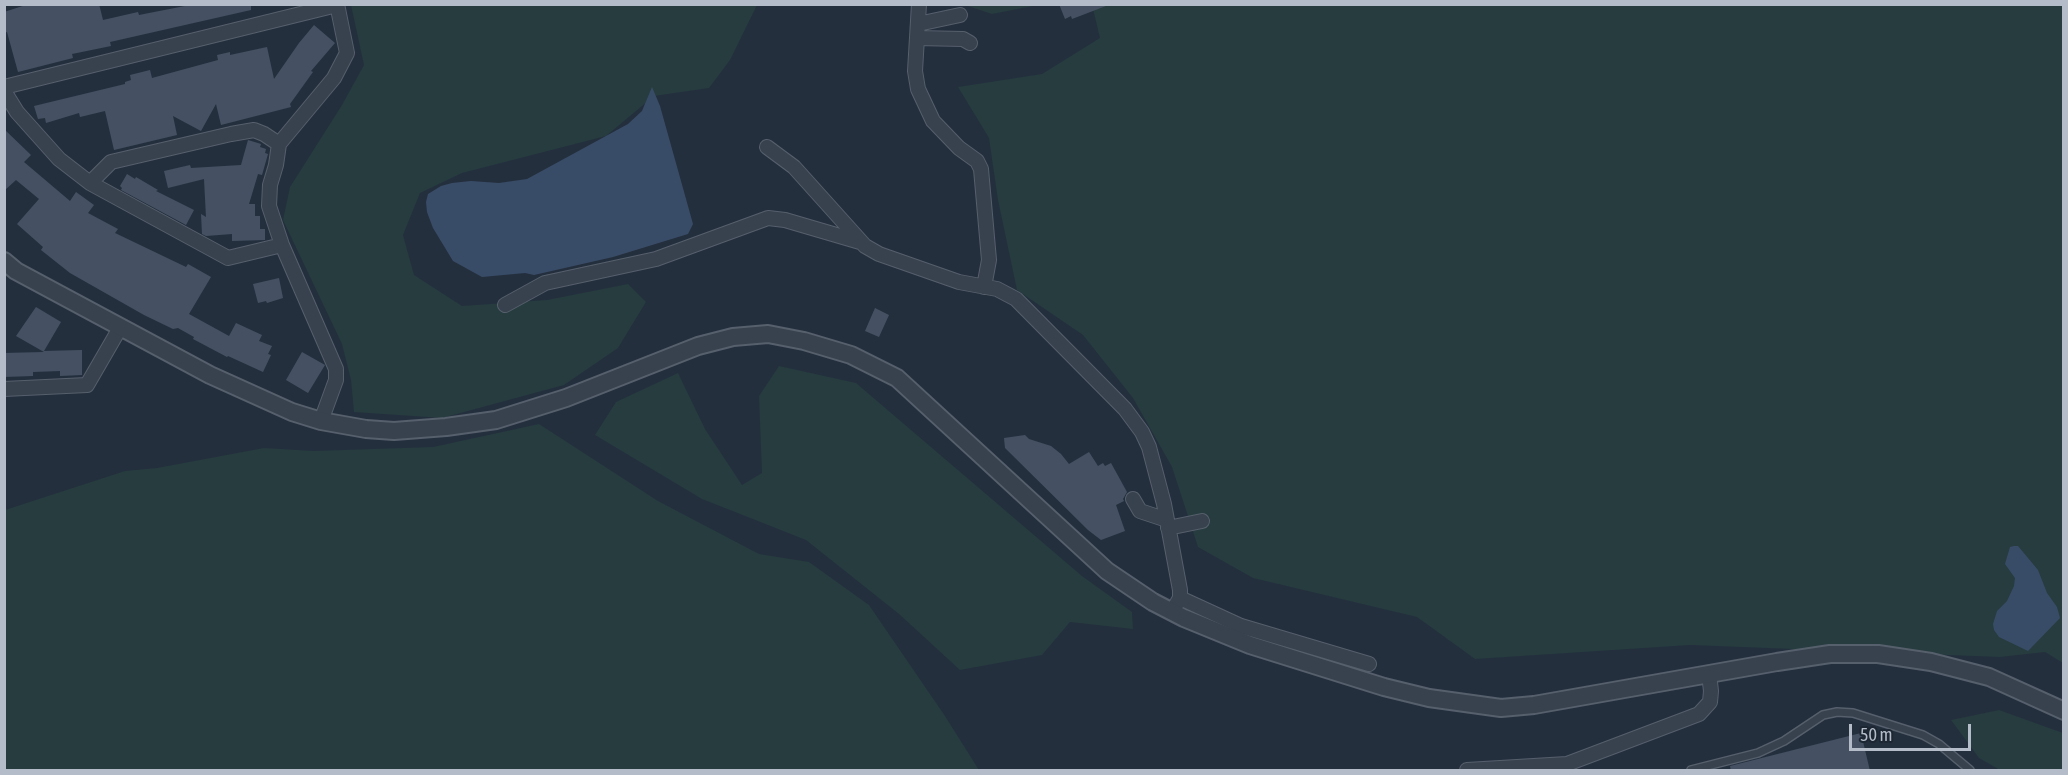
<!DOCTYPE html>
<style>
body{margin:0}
#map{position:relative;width:2068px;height:775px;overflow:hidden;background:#242f3e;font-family:"Asap Condensed",sans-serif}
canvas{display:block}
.frame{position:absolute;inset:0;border:6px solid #b4bcc9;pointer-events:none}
.scale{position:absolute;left:1849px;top:724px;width:122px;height:27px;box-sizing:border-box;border:3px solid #b4bcc9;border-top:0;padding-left:8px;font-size:18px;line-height:21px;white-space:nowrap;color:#b4bcc9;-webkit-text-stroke:4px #1d2633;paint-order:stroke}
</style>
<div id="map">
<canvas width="2068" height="775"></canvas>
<div class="frame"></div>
<div class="scale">50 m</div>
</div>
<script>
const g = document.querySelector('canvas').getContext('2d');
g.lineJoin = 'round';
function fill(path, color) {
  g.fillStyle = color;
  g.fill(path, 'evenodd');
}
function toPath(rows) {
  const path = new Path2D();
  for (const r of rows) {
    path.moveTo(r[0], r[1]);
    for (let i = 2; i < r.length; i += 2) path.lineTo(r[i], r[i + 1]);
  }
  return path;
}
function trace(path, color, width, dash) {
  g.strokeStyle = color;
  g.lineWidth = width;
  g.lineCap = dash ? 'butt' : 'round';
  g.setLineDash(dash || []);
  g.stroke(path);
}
fill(toPath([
 [351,5,757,5,730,60,709,88,654,96,606,136,462,173,420,193,403,235,414,275,462,306,547,300,628,284,646,302,618,348,564,385,442,418,354,412,351,380,342,344,283,220,290,187,342,105,364,65],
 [965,5,1038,5,992,14],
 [1092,5,2063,5,2063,663,2045,652,2000,657,1690,645,1475,659,1417,617,1253,578,1198,547,1172,467,1133,398,1083,335,1017,290,998,200,989,138,958,87,1042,74,1100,38],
 [779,366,856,383,1082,576,1132,612,1133,629,1070,622,1042,655,960,670,899,614,806,540,702,499,595,435,616,402,678,373,705,429,742,485,762,473,759,396],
 [539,424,658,501,759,554,809,562,869,605,945,716,979,770,5,770,5,510,125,471,157,468,264,448,314,451,433,447],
 [1999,710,2063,733,2063,770,2000,770,1979,758,1951,720]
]), '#263c3f');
fill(toPath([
 [652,87,660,106,693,224,688,234,613,257,534,275,525,273,482,277,453,261,433,228,427,212,426,202,428,194,441,186,452,183,471,181,499,183,527,179,628,124,642,111],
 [2014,546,2018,546,2038,570,2047,593,2057,607,2060,618,2028,651,1999,637,1994,630,1993,624,1997,611,2007,601,2014,586,2015,578,2005,564,2010,547]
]), '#394c67');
fill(toPath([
 [29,4,99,4,103,20,138,12,139,15,195,4,251,4,251,10,110,42,111,46,72,54,73,58,18,72,7,32,4,33,4,12],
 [1059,4,1106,4,1106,6,1072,19,1071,16,1065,19],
 [314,25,335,43,311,71,313,72,290,104,291,107,221,125,216,104,201,131,173,116,177,135,114,150,105,111,80,117,79,113,46,123,45,118,38,119,34,106,125,84,125,82,131,80,130,75,150,70,152,78,218,60,217,55,230,52,230,55,267,47,274,79,299,43],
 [4,129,31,155,24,162,70,201,76,192,94,205,88,213,118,229,115,233,186,267,188,264,211,277,189,314,229,336,236,323,262,335,259,341,272,346,268,354,271,355,263,372,228,356,227,357,193,339,194,337,178,328,173,329,144,315,70,273,41,250,43,247,17,224,39,199,16,180,4,191],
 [248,140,261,144,260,147,266,149,265,153,268,154,262,175,258,174,249,204,255,204,255,216,260,216,260,229,265,229,265,240,232,241,232,234,206,236,202,234,201,214,206,217,204,179,168,188,164,171,190,165,191,168,241,165],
 [127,174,135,179,136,177,158,190,156,191,194,210,186,225,121,190,122,188,120,186],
 [279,278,283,298,267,303,266,301,258,303,253,284],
 [36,307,61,322,44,351,82,350,82,375,60,376,60,371,33,372,33,376,4,377,4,353,44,352,16,336],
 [875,308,889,315,879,337,865,331],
 [302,352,325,365,308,393,286,380],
 [1025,435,1029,439,1051,446,1061,454,1069,464,1089,452,1098,466,1103,463,1105,466,1111,463,1127,492,1123,499,1124,501,1116,505,1125,531,1101,540,1088,530,1005,448,1004,438],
 [1861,733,1870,771,1731,771,1730,766]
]), '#455162');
const service = toPath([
 [1691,770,1758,753,1784,741,1823,715,1837,712,1853,713,1923,735,1939,744,1970,770]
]);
const minor = toPath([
 [919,4,915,71,918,89,933,121,959,148,977,161,981,169,989,260,984,287],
 [918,24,960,15],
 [917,38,963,39,970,43],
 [4,87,337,5],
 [4,91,17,112,59,159,90,183,228,258,282,245],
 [767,147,794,167,865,246,879,254,959,282,997,289,1016,299,1125,409,1142,432,1149,447,1164,504,1180,590,1180,598,1172,612],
 [90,183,111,162,231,134,254,130,264,134,279,144],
 [505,305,545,283,656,259,768,218,785,220,860,242],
 [4,389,87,385,120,328],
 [321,421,336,380,336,369,282,245,269,206,270,185,276,165,279,144,334,78,347,53,337,4],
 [1133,499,1140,511,1167,520],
 [1168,528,1202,521],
 [1180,598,1241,626,1369,664],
 [1467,770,1567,764,1699,714,1710,702,1711,691,1709,674]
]);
const tertiary = toPath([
 [4,261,16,271,210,375,292,412,321,421,366,429,394,431,446,427,496,420,566,398,698,346,733,337,768,334,804,341,851,355,897,378,1107,571,1153,602,1184,618,1250,645,1384,687,1429,698,1501,708,1534,705,1777,662,1830,654,1878,654,1931,662,1989,677,2064,711]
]);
trace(service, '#565f6c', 10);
trace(minor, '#565f6c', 16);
trace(tertiary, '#565f6c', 20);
trace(service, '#38414e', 7);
trace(minor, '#38414e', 14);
trace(tertiary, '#38414e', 16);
</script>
